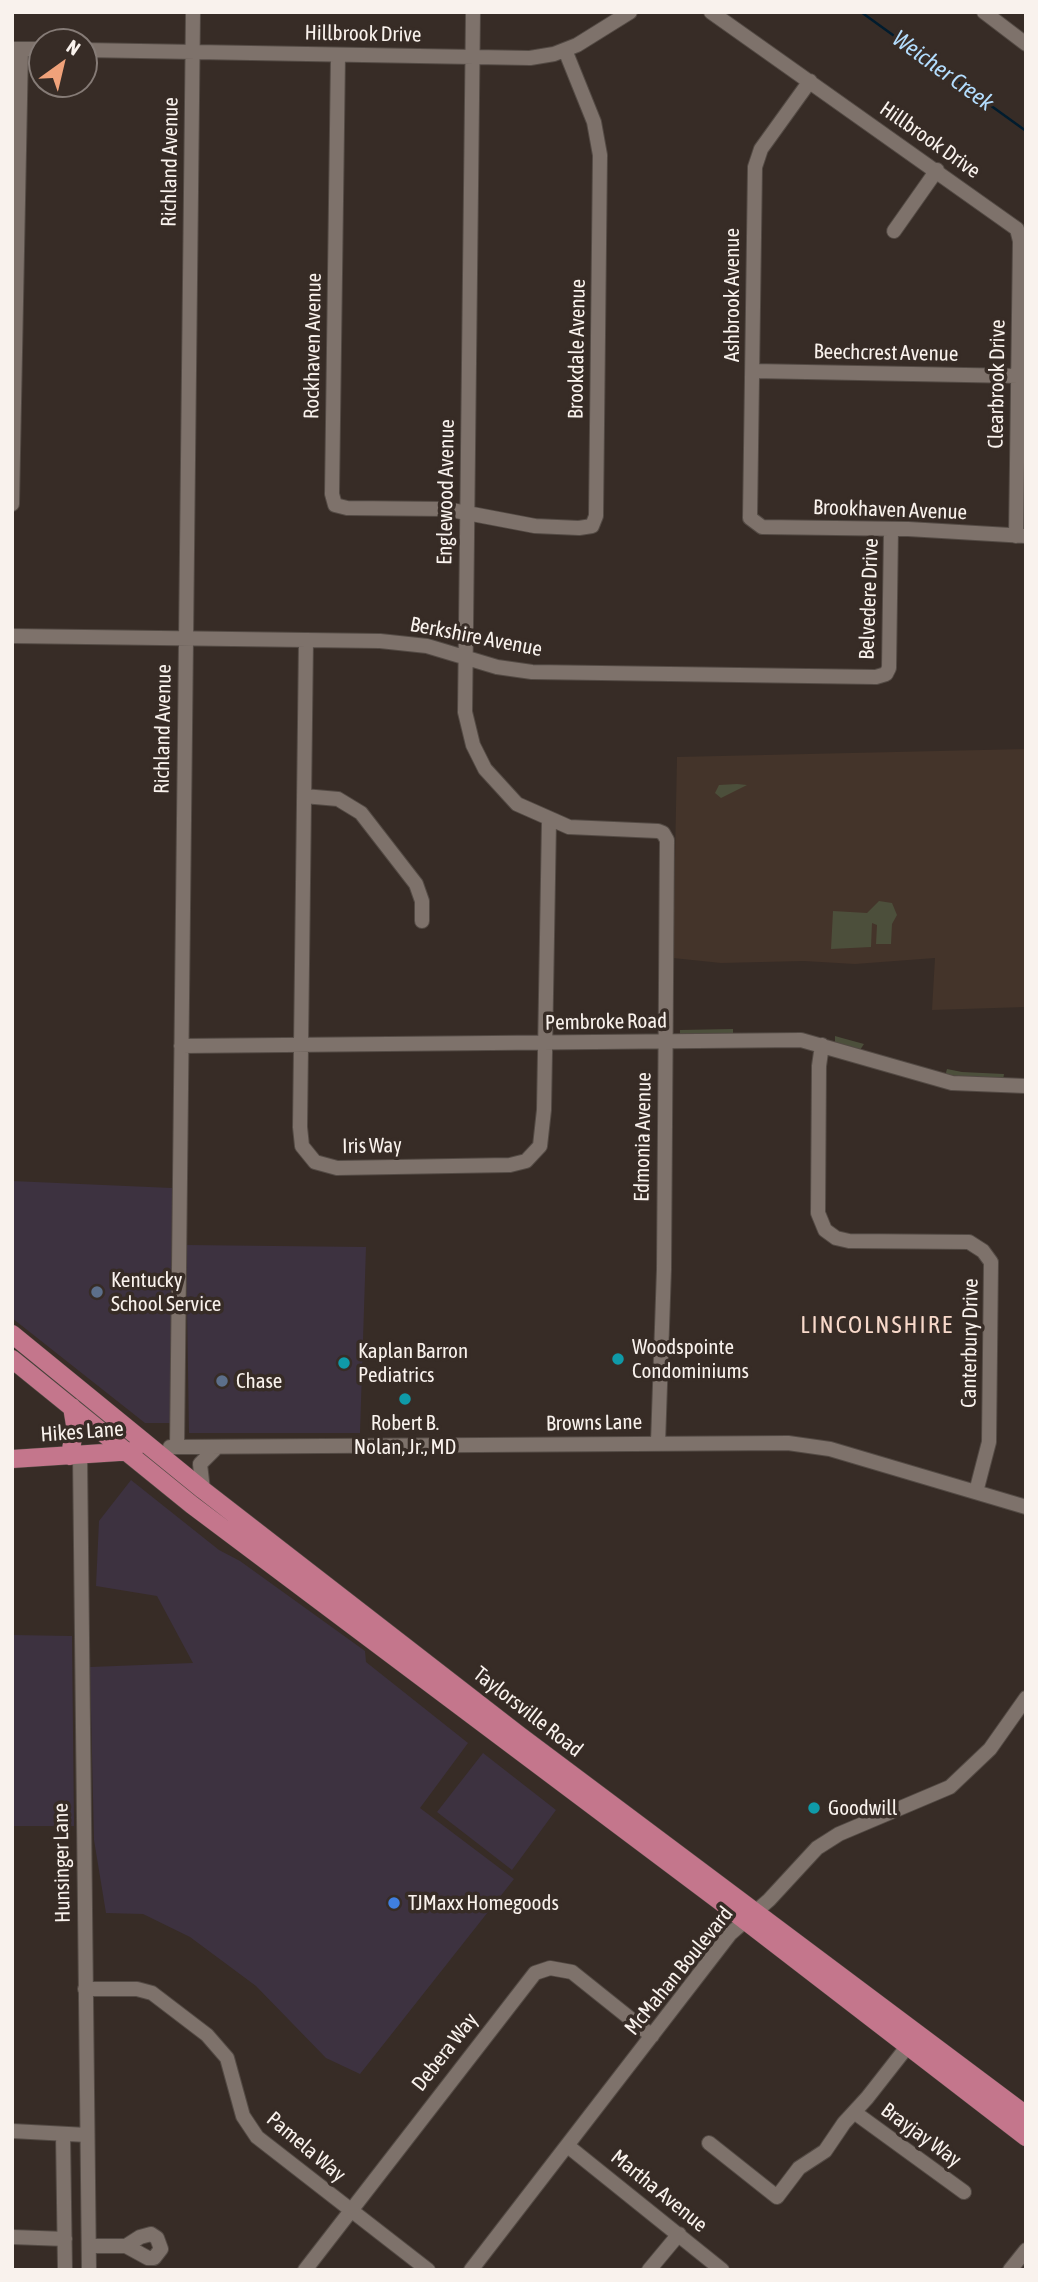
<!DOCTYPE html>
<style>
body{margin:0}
#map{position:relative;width:1038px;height:2282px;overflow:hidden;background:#372c26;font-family:"Asap Condensed",sans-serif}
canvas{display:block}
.frame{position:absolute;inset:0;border:14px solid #f9f2ed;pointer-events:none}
.north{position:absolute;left:28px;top:28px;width:70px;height:70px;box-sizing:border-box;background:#372c26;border:2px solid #857b76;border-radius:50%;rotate:34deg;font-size:19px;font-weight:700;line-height:28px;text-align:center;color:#f9f2ed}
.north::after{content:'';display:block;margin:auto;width:24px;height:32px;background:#f0a27a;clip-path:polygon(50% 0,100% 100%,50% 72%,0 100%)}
</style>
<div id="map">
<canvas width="1038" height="2282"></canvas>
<div class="frame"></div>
<div class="north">N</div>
</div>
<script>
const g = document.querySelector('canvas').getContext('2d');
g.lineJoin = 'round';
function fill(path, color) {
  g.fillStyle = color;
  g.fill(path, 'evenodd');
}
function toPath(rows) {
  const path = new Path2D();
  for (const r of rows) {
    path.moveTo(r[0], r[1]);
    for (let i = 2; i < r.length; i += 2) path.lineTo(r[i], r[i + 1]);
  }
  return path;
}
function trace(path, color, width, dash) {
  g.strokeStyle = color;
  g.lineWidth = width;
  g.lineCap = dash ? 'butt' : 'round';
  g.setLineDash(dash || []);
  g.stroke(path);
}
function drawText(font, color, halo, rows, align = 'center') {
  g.font = font + ' "Asap Condensed",sans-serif';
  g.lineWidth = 7;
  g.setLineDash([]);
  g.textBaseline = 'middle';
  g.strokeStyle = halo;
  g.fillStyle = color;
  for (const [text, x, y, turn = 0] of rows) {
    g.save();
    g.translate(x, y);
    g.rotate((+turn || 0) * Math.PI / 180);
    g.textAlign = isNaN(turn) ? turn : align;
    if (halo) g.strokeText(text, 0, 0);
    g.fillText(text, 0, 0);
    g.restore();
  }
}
fill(toPath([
 [12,1181,172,1188,171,1423,145,1423,12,1318],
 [186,1245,366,1247,360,1433,189,1433],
 [131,1480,219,1550,240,1561,365,1651,366,1662,468,1743,420,1808,514,1879,360,2074,326,2058,256,1986,190,1937,143,1914,106,1913,94,1840,90,1667,193,1663,157,1596,96,1586,99,1521],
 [12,1635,72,1636,74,1826,12,1826],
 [483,1753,556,1810,512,1870,437,1812]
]), '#3d3240');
fill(toPath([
 [1026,749,1026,1007,932,1010,935,958,855,964,804,961,721,963,673,958,677,757]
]), '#44342a');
fill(toPath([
 [719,785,737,784,747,785,721,798,715,793],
 [879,901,892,903,897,915,892,924,891,944,876,944,877,925,872,923,871,947,831,949,833,911,867,913],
 [733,1029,733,1035,680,1036,680,1030],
 [835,1036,842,1038,864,1044,860,1050,835,1043],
 [947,1069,962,1072,1004,1074,1003,1080,945,1076]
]), '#4c4f3b');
trace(toPath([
 [861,12,1026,131]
]), '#011c2e', 2.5);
const minor = toPath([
 [473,12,465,712,473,745,485,769,517,804,569,827,658,831,663,833,667,840,664,1269,658,1443],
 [711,12,1017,229,1020,241,1016,536],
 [984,12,1026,44],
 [12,49,42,49],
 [84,50,530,58,554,54,577,45,630,12],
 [338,55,332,494,335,505,347,508,446,509,535,526,579,528,592,526,596,516,600,155,594,122,565,50],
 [810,81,761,149,755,167,750,518,762,527,908,529,1026,536],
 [894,231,937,170],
 [753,371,1018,376],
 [12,504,21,49],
 [12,636,380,641,427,646,497,667,532,672,876,677,886,674,889,668,891,529],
 [306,640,300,1127,302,1146,315,1162,337,1168,510,1165,526,1161,540,1146,544,1110,549,821],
 [304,796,338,799,361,813,416,884,422,901,422,921],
 [822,1045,819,1066,818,1213,825,1230,836,1238,849,1241,969,1242,983,1251,991,1262,989,1442,976,1492],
 [181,1046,801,1040,952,1083,1026,1086],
 [170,1447,788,1443,830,1449,1026,1507],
 [177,1447,193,12],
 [80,1456,89,2270],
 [203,1490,200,1464,216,1448],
 [85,1989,137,1989,152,1993,207,2035,227,2058,243,2116,257,2137,428,2270],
 [854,2112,964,2192],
 [12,2131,87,2135],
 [63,2134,65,2270],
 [709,2143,777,2197,799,2168,825,2151,844,2123,867,2098,907,2047],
 [569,2147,722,2270],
 [12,2237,65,2239],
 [89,2246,126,2246,148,2258,154,2258,161,2249,157,2238,151,2234,140,2237,126,2246],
 [305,2270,535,1973,550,1968,572,1972,652,2036],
 [471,2270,730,1934,769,1900,817,1848,839,1834,950,1787,990,1749,1026,1698],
 [649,2270,679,2234],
 [1010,2270,1026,2250]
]);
const major = toPath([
 [12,1334,203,1490,519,1735,1026,2115],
 [12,1359,192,1505,721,1902,1026,2137],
 [70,1456,75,1425,72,1407],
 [12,1459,134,1451]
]);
trace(minor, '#534a44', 16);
trace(major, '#534a44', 19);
trace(minor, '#7e726b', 14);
trace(major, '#c4768c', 18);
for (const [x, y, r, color] of [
 [97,1292,7,"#5c6f8a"],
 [618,1359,7,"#0f9aa8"],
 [344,1363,7,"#0f9aa8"],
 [222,1381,7,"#5c6f8a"],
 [405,1399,7,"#0f9aa8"],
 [814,1808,7,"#0f9aa8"],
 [394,1903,7,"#3f7fe0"]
]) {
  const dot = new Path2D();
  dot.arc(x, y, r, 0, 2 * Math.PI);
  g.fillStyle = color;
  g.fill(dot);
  trace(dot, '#372c26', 2.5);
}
drawText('21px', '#f9f2ed', '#372c26', [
 ["Hillbrook Drive",363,34,1],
 ["Hillbrook Drive",930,140,35],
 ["Richland Avenue",170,162,-89],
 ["Ashbrook Avenue",732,295,-90],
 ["Rockhaven Avenue",313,346,-89],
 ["Brookdale Avenue",577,349,-89],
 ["Beechcrest Avenue",886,353,1],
 ["Clearbrook Drive",997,384,-89],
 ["Englewood Avenue",446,492,-89],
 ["Brookhaven Avenue",890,510,2],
 ["Belvedere Drive",869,599,-88],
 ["Berkshire Avenue",476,637,11],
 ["Richland Avenue",163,729,-89],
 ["Pembroke Road",606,1022,-1],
 ["Edmonia Avenue",643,1137,-89],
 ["Iris Way",372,1146,-1],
 ["Canterbury Drive",970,1343,-89],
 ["Browns Lane",594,1423,-1],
 ["Hikes Lane",82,1432,-4],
 ["Taylorsville Road",528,1712,38],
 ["Hunsinger Lane",62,1863,-91],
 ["McMahan Boulevard",679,1971,-51],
 ["Debera Way",445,2052,-52],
 ["Brayjay Way",921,2135,36],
 ["Pamela Way",306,2147,40],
 ["Martha Avenue",659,2191,39]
]);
drawText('21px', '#f9f2ed', '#372c26', [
 ["Kentucky",111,1280],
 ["School Service",111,1304],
 ["Woodspointe",632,1347],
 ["Condominiums",632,1371],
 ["Kaplan Barron",358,1351],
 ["Pediatrics",358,1375],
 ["Chase",236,1381],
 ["Robert B.",405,1423,"center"],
 ["Nolan, Jr., MD",405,1447,"center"],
 ["Goodwill",828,1808],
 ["TJMaxx Homegoods",408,1903]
], 'left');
drawText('italic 23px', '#b3ddfe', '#372c26', [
 ["Weicher Creek",943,71,36]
]);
g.letterSpacing = '2px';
drawText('24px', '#f8d9ca', '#372c26', [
 ["LINCOLNSHIRE",877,1325]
]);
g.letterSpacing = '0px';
</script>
